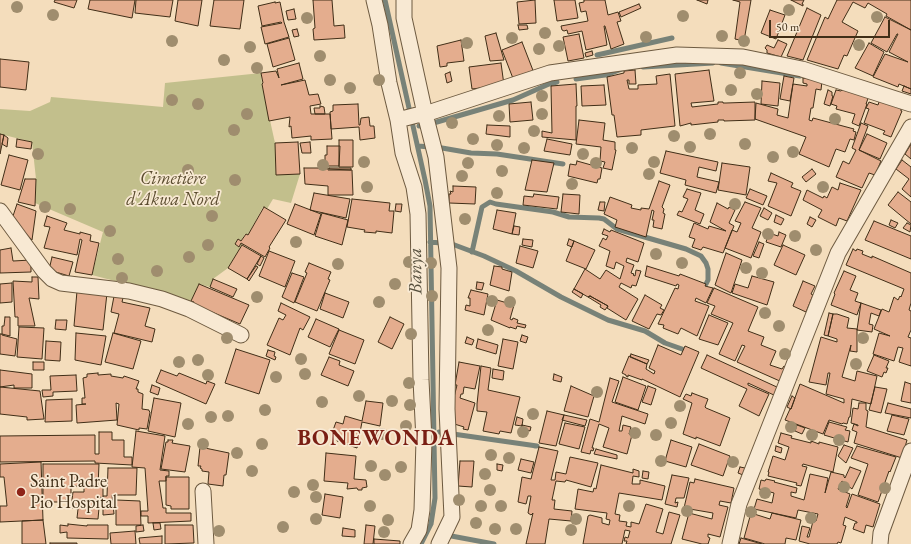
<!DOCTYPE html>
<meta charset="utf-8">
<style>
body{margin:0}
#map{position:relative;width:911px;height:544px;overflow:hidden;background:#f4ddbc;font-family:"EB Garamond",serif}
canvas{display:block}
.scale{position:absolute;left:769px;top:20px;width:121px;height:18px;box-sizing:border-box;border:2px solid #402e17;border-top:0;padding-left:5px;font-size:12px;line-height:14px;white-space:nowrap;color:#402e17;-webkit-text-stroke:3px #f8e9d3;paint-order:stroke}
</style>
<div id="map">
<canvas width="911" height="544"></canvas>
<div class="scale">50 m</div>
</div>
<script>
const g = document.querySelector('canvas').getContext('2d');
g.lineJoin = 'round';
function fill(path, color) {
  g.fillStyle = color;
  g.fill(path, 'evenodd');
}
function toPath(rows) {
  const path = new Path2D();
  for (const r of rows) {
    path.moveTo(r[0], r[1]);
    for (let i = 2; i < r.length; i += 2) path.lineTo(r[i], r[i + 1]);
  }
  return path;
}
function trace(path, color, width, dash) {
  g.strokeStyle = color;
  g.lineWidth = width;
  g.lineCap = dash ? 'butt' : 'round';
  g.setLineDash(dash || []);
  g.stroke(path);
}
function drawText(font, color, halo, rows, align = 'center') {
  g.font = font + ' "EB Garamond",serif';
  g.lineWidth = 3.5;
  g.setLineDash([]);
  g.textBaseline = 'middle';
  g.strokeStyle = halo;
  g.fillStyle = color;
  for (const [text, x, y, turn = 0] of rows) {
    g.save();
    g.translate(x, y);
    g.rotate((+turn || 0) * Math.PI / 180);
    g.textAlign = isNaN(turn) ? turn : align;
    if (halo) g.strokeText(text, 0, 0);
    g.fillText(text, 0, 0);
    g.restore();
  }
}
fill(toPath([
 [261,73,262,84,275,143,276,174,300,174,291,203,273,199,267,209,263,207,248,235,245,234,241,241,238,239,235,244,239,247,241,243,242,245,228,268,213,279,210,287,199,284,191,301,92,275,103,232,35,203,36,179,32,142,0,134,0,109,30,111,50,102,51,97,163,107,165,83]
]), '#c2bf8c');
trace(toPath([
 [385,0,425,180,430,206,435,498,431,524,421,544],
 [597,55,672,38],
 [721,63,800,76],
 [643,67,713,63],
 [606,75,622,69],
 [576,79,605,75],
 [419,126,430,124,513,100,549,84,557,82],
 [418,146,442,148,471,153,497,154,563,164],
 [430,242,452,244,484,256,516,271,561,297,608,320,645,331,665,343,682,349],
 [472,252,482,207,490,202,496,204,553,212,569,217,599,218,604,219,617,229,686,249,701,256,706,263,708,269,708,280,706,284],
 [439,432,537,446,535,446],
 [446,535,494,544]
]), '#788278', 5);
const building = toPath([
 [55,0,77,0,74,8,54,2,55,0],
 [90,0,135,0,132,18,88,9,90,0],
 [136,0,173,0,170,17,135,13,136,0],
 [178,0,202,0,198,26,175,21,178,0],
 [214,0,244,0,240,29,210,26,214,0],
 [313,0,332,0,334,26,344,25,345,38,314,40,313,29,315,28,313,0],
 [535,0,536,23,519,24,517,2,535,0],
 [554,0,575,0,578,18,557,21,554,0],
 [584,0,605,0,608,15,618,12,621,21,617,22,624,44,611,49,605,26,604,26,607,45,586,50,582,31,568,34,567,30,564,31,562,30,561,26,588,21,586,11,581,12,579,3,584,2,584,0],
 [697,0,708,0,707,4,697,0],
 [733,0,751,0,744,41,735,39,740,2,733,0],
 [791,0,804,0,802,4,803,4,803,6,791,0],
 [837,0,911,0,911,30,886,16,887,14,868,3,865,8,853,2,842,22,858,31,847,56,844,55,838,69,807,60,825,17,828,19,837,0],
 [275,2,275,3,280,2,284,22,289,37,265,44,261,27,282,23,281,22,262,26,258,6,275,2],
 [639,4,641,8,621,17,619,12,639,4],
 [807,8,821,15,803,60,787,56,807,8],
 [294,9,296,19,288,20,286,11,294,9],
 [770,10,785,15,776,39,761,33,770,10],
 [885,17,911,30,911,89,899,84,898,87,873,77,885,54,908,62,889,52,898,34,897,34,887,52,871,43,885,17],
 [518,25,527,25,528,29,519,30,518,25],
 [297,29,299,36,294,37,292,30,297,29],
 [496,33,504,60,490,61,485,36,496,33],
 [579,34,584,58,568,61,563,37,579,34],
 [289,38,295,60,273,67,267,44,289,38],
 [461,40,464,61,447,63,447,66,440,67,437,46,461,40],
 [778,40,787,44,781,57,767,53,767,50,765,48,767,45,774,48,778,40],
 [522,42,534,73,514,81,502,50,522,42],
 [869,43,884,52,873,76,855,68,869,43],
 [592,51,593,55,586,57,585,53,592,51],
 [0,59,29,62,26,90,0,87,0,59],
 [299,63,303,79,281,85,305,80,309,95,318,94,321,104,310,106,311,114,330,114,332,139,311,140,311,136,292,138,291,126,289,127,290,117,269,121,262,84,263,83,261,73,276,71,279,78,277,69,299,63],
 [501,63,504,85,472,89,469,67,501,63],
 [635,70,636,84,629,84,629,80,627,80,629,89,638,89,638,85,657,84,656,76,670,74,675,126,641,130,641,135,617,137,614,115,612,115,607,77,624,73,624,71,635,70],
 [709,70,714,101,691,103,692,107,718,104,718,102,723,102,723,103,726,103,755,102,755,120,724,121,724,120,718,120,718,122,691,125,691,123,680,126,675,74,709,70],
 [450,72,452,81,447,83,445,74,450,72],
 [784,76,794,78,790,101,780,99,784,76],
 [803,78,822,81,821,90,816,89,813,108,811,108,809,120,812,121,813,118,854,129,853,131,856,132,854,140,850,139,845,152,836,149,829,167,799,154,806,137,755,119,756,103,778,109,777,115,788,118,793,84,807,86,807,84,803,83,803,78],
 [762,81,780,83,778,106,761,104,762,81],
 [576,84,577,106,576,106,576,140,542,137,542,131,552,133,551,86,576,84],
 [604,85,606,105,582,106,581,86,604,85],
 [904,86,911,89,911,94,902,91,904,86],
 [828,90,832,92,832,96,833,96,830,106,824,104,828,90],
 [836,90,841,91,842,90,870,93,866,104,867,104,859,126,852,123,855,114,836,109,837,106,831,104,836,90],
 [880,99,901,108,901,111,902,111,891,137,883,134,885,131,864,123,869,109,866,108,869,102,878,105,880,99],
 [531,102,533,120,510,122,509,104,531,102],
 [358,104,359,125,360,125,361,118,369,117,370,126,374,126,375,138,360,140,359,127,331,129,330,112,333,111,333,105,358,104],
 [320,106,324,107,325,114,315,114,314,108,320,108,320,106],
 [579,120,605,123,603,140,615,142,615,150,616,150,612,170,603,168,605,162,600,161,601,147,576,144,579,120],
 [861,123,868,126,859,150,881,161,875,175,869,173,862,188,836,177,843,161,849,164,856,150,852,148,861,123],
 [487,125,510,126,510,137,486,134,487,125],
 [0,134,4,135,0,154,0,134],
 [867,134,887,143,880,159,859,150,867,134],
 [4,135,8,138,7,147,2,144,4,135],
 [17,139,32,142,31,149,16,147,17,139],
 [547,139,572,144,570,155,544,151,547,139],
 [339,140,353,140,353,167,339,167,339,140],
 [298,142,300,174,276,175,275,143,298,142],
 [310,142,311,153,302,153,300,143,310,142],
 [911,144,911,159,905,154,911,144],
 [327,146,340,146,339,166,325,166,325,155,327,155,327,146],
 [666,151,718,162,716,171,699,167,697,177,719,182,716,193,685,185,686,180,660,173,666,151],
 [9,155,28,160,20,190,1,185,9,155],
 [532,160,554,163,547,192,525,190,532,160],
 [902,160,911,167,911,197,902,189,909,179,896,169,902,160],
 [577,161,602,168,600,179,598,179,597,183,568,176,570,164,576,165,577,161],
 [722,163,750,167,746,195,718,190,722,163],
 [304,168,328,168,328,170,352,170,353,195,328,195,328,186,305,184,304,168],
 [329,168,351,168,351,170,329,169,329,168],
 [812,169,816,174,806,182,802,177,812,169],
 [771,173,793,183,791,187,801,191,791,216,768,206,777,183,768,181,771,173],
 [25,179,36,179,35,206,18,202,25,179],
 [659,181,670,185,662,207,664,209,663,213,665,214,662,229,653,227,654,220,652,220,654,211,652,210,646,237,615,227,617,220,604,214,610,197,632,205,631,208,641,210,641,208,649,209,659,181],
 [840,183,861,190,847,221,839,218,836,226,818,217,822,210,803,200,807,190,823,198,824,196,827,198,832,187,838,190,840,183],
 [453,186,476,187,475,204,449,203,449,194,451,194,450,191,453,192,453,186],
 [687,189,701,193,695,210,704,214,700,224,677,215,679,211,682,212,688,199,683,197,687,189],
 [750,189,767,196,763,205,746,198,750,189],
 [898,192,911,202,911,224,888,205,898,192],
 [314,193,350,199,346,218,310,210,314,193],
 [534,194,559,197,557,209,523,205,524,196,533,197,534,194],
 [563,194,580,195,579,214,561,212,563,194],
 [352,199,390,203,389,211,394,211,392,233,376,231,376,233,364,232,365,230,347,227,352,199],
 [600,202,605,202,604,211,598,210,600,202],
 [745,202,761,208,752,228,761,232,751,258,725,248,732,230,737,232,741,223,735,221,745,202],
 [717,203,728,209,729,207,735,210,729,223,734,226,723,253,703,247,701,250,692,247,695,239,689,237,694,223,708,229,709,226,726,231,710,222,717,203],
 [17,204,36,211,32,240,12,219,17,204],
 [295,204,321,214,314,235,287,224,295,204],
 [396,204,402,204,401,212,395,211,396,204],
 [264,207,286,220,269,247,270,248,265,257,241,243,239,247,235,244,238,239,241,241,246,234,248,235,264,207],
 [764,208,772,213,768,220,760,216,764,208],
 [497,210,516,213,512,234,493,229,497,210],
 [322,213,348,220,342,245,315,236,322,213],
 [776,215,784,219,781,225,774,222,776,215],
 [47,216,67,223,64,230,80,234,80,232,91,235,90,241,99,243,92,275,75,272,82,240,80,239,77,255,44,248,50,227,44,226,47,216],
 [810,217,816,220,812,227,807,224,810,217],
 [891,220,898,223,895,228,889,225,891,220],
 [874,221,911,236,911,259,865,240,874,221],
 [907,223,911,225,910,232,903,228,907,223],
 [514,226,520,227,519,235,512,234,514,226],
 [604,229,610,232,611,230,644,243,638,262,627,258,626,262,634,265,631,273,634,274,633,275,635,276,636,270,641,271,636,286,632,285,631,288,621,283,619,287,638,299,626,320,607,308,608,306,590,296,588,297,574,289,585,269,600,279,606,270,620,279,624,266,616,262,614,269,606,266,610,251,599,246,603,238,606,240,608,236,602,234,604,229],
 [779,232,786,235,781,247,766,242,769,233,778,236,779,232],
 [523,239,533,240,532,247,522,245,523,239],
 [569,239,574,241,572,247,567,245,569,239],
 [574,241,595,250,586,269,566,261,574,241],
 [759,242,764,244,759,258,753,256,759,242],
 [242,245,261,256,247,279,228,268,242,245],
 [783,245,805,255,796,275,774,265,783,245],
 [520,246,538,251,533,268,516,263,520,246],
 [11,248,13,261,31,260,31,272,0,273,0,250,11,248],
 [853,249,856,251,857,249,863,251,862,254,872,258,872,256,911,273,911,303,909,310,911,311,911,330,908,337,911,338,911,366,899,362,903,348,898,347,894,361,873,354,879,333,890,336,874,329,882,309,889,312,894,297,898,300,900,296,901,297,904,289,846,265,853,249],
 [269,251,295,261,285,287,259,276,269,251],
 [726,253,742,260,731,293,715,285,726,253],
 [261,256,264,258,260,266,257,264,261,256],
 [52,257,73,262,69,276,49,270,52,257],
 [309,263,331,272,328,279,330,280,317,311,295,302,307,273,305,272,309,263],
 [256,266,258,267,249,281,247,279,256,266],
 [494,266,502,267,502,269,512,272,509,291,490,285,494,266],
 [647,266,679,276,680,274,706,284,705,286,713,288,706,303,696,298,695,301,709,306,697,336,681,328,678,334,663,328,664,325,658,324,675,288,678,289,679,285,677,284,676,286,645,276,647,266],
 [844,271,856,276,850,290,858,293,855,301,861,303,857,315,831,305,835,294,834,293,844,271],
 [292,273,304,277,294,303,282,297,292,273],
 [752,276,774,282,767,305,732,293,735,284,748,288,752,276],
 [32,277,38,277,39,299,29,298,35,326,18,326,18,317,15,317,13,281,32,282,32,277],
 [213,279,237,289,233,297,210,287,213,279],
 [803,281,815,286,811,294,813,295,806,312,793,306,803,281],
 [477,282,484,283,482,290,476,289,477,282],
 [12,283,12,302,0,303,0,284,12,283],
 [199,284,249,305,240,324,193,304,194,302,191,301,199,284],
 [714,288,758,307,748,331,764,337,761,345,776,351,770,365,782,369,784,366,789,369,782,382,737,362,745,346,742,345,735,361,719,354,733,323,711,314,715,306,707,303,714,288],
 [574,289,583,294,581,298,572,292,574,289],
 [471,290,488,294,484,315,465,310,466,305,470,306,470,298,468,298,471,290],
 [77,291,107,293,103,330,74,326,77,291],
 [115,291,124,294,122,302,150,308,145,326,155,329,152,342,114,333,119,314,111,312,115,291],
 [325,293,349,302,343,318,320,309,325,293],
 [645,295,662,305,660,308,664,310,661,315,657,314,649,329,632,321,645,295],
 [590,296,608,306,605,310,600,307,601,305,588,297,590,296],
 [497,300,514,305,510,319,512,320,513,318,518,320,517,323,526,325,525,328,517,326,516,329,510,327,510,328,491,320,497,300],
 [281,303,310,317,303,330,300,328,290,355,267,345,279,318,283,320,286,315,278,311,281,303],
 [861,303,881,310,879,316,871,313,869,324,873,325,872,332,857,330,861,303],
 [829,313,833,314,828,336,824,335,829,313],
 [833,314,837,314,849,318,847,328,857,329,857,352,850,351,851,345,842,377,855,381,857,371,877,376,871,404,852,399,850,417,849,417,847,424,843,423,842,424,829,420,823,434,785,420,790,409,791,409,800,384,844,403,844,399,826,394,830,373,828,373,826,385,809,382,821,337,837,342,837,339,828,336,833,314],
 [709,315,728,323,718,345,699,339,709,315],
 [5,317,10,317,10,336,2,334,2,326,4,326,5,317],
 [390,317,404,324,392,349,378,342,390,317],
 [316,319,339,329,330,347,308,337,316,319],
 [56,320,67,320,66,330,55,329,56,320],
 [19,327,44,328,42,359,17,357,19,327],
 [339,330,364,340,355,364,329,354,339,330],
 [76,333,106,336,101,365,75,360,76,333],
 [113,333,141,341,133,369,105,362,113,333],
 [0,334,2,334,2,335,17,339,15,356,0,354,0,334],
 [522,335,528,337,526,343,520,341,522,335],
 [467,337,474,340,472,345,465,343,467,337],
 [478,339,498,345,496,354,476,348,478,339],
 [503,339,518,342,513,369,498,366,503,339],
 [46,341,61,342,60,361,45,360,46,341],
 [658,345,681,355,685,346,699,352,680,397,642,379,642,380,628,375,628,377,626,376,626,375,622,373,629,356,647,364,646,369,654,374,655,371,649,368,658,345],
 [236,349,270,360,259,394,225,383,236,349],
 [268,350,275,352,274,356,276,357,275,360,266,356,268,350],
 [631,354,649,360,647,364,630,357,631,354],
 [707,355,779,388,776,396,748,383,748,385,769,394,759,416,739,406,747,389,701,368,707,355],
 [874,355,889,361,886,368,888,368,886,373,884,372,882,377,867,371,874,355],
 [329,357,340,361,339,365,354,371,348,386,321,375,329,357],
 [33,362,44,362,44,370,33,370,33,362],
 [459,362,480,366,475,389,464,387,463,394,461,394,460,398,475,403,468,430,463,429,464,427,448,422,457,385,455,385,459,362],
 [481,366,491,368,488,390,520,397,511,433,500,431,499,434,483,431,487,412,477,411,477,404,481,366],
 [493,369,504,371,503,380,492,378,493,369],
 [0,370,32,374,32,388,14,388,14,385,0,387,0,370],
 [161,370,177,376,179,373,206,384,207,381,215,384,206,404,156,382,161,370],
 [98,373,98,375,111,374,111,376,123,378,124,376,139,381,136,389,138,389,138,392,143,394,142,409,149,410,149,411,150,412,147,429,139,428,139,430,117,425,119,404,116,403,117,420,77,423,76,405,86,404,82,404,82,398,85,398,83,378,87,377,87,374,98,373],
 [554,374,562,377,561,382,553,380,554,374],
 [76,375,77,391,53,392,53,396,43,397,42,390,51,390,50,376,76,375],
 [623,377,646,386,638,410,615,402,623,377],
 [610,378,619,381,612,402,648,414,645,424,622,416,619,431,622,431,623,425,631,427,629,434,632,435,627,454,603,447,609,428,599,424,592,448,594,448,593,451,591,450,590,454,581,452,590,419,599,422,610,378],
 [905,382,911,384,911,403,901,401,905,382],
 [152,385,160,388,158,395,150,392,152,385],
 [571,386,594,396,588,417,564,411,571,386],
 [648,386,656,389,651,405,642,402,648,386],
 [0,387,40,391,44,419,27,420,27,417,0,414,0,387],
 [875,387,887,389,881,413,869,410,875,387],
 [692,393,708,399,705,407,706,408,730,418,720,446,696,437,696,439,683,434,692,403,683,399,686,394,691,396,692,393],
 [792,396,795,398,791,409,787,407,792,396],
 [154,398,181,403,175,437,148,431,154,398],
 [72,399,72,421,45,422,46,400,72,399],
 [366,401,383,403,380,426,362,422,357,448,337,441,339,436,332,433,336,422,343,424,345,416,362,421,366,401],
 [859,403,866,403,866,410,868,411,866,427,907,440,902,458,854,443,857,432,852,430,854,424,858,426,858,425,851,423,853,408,858,409,859,403],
 [888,403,911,409,911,418,885,413,888,403],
 [547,411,564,415,556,446,539,443,547,411],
 [564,415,587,420,585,426,562,420,564,415],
 [892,415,909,419,904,435,887,431,892,415],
 [517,417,523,419,522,426,515,425,517,417],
 [829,422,847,427,845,430,850,431,848,442,824,435,829,422],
 [565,423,585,427,579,449,559,444,565,423],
 [522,425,531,427,530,431,522,428,522,425],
 [797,425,805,428,802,434,795,431,797,425],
 [136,431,165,436,160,470,169,471,169,476,166,476,166,481,159,481,163,508,166,508,166,513,191,513,191,521,148,523,148,516,141,516,141,511,148,511,145,468,132,467,136,431],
 [99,432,112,432,112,440,124,440,124,457,132,457,132,465,95,463,95,461,0,462,0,436,95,435,95,454,99,454,99,432],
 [781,433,792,436,791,438,811,443,811,441,819,444,819,442,838,447,833,472,803,464,802,466,807,467,801,486,796,485,797,483,768,476,769,472,768,472,773,456,785,460,789,447,778,443,781,433],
 [168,440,173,440,172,443,190,446,185,472,161,469,166,442,168,442,168,440],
 [671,440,692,447,686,467,665,461,671,440],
 [699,444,730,456,723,476,691,465,699,444],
 [844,445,853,448,846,463,838,456,844,445],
 [776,446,782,448,781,453,775,451,776,446],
 [857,446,896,457,890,472,889,471,878,502,858,495,868,464,851,458,857,446],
 [200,447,229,453,226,475,224,475,223,486,208,484,209,472,202,471,202,469,200,468,201,466,198,466,200,447],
 [539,447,558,451,551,480,555,480,556,472,566,474,570,457,598,463,591,487,566,480,565,482,556,481,552,500,555,500,554,509,572,511,571,521,549,519,545,544,526,544,533,513,531,515,528,513,531,496,528,496,526,504,518,502,522,477,531,479,539,447],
 [596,449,617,455,617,459,594,454,596,449],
 [326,453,356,456,354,479,366,480,367,487,362,488,362,490,358,490,357,488,347,489,348,483,324,481,326,453],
 [521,459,534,462,531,473,518,470,521,459],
 [460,461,474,461,472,487,458,486,460,461],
 [41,462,43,520,0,522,0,506,7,506,4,477,0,477,0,464,41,462],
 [43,464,99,464,98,486,103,486,103,498,100,497,98,519,77,518,78,509,71,508,73,492,84,492,84,486,71,486,71,493,64,502,43,502,43,464],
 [497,464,503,465,502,471,497,470,497,464],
 [601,465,633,473,633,469,639,471,639,477,633,476,632,484,640,484,640,480,665,486,662,500,619,493,615,514,620,515,619,521,627,522,626,526,631,527,631,522,639,524,646,504,663,509,656,532,663,534,669,512,680,515,671,544,626,544,627,541,624,541,625,537,628,538,630,531,625,530,622,544,583,544,588,516,590,515,602,518,602,523,609,525,610,520,606,519,607,513,575,509,578,489,593,492,594,488,596,489,601,465],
 [740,467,745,468,743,475,738,473,740,467],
 [850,467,861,471,852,489,842,481,838,489,850,494,846,507,847,508,852,494,880,504,873,527,866,525,864,533,853,529,855,523,857,523,857,522,845,517,843,525,846,526,841,543,838,542,837,544,810,544,799,541,802,526,810,528,807,537,809,537,813,521,816,521,818,514,798,510,796,518,754,509,757,499,772,503,774,493,759,489,761,480,765,481,766,479,775,481,774,482,797,488,796,493,791,492,791,496,804,500,810,474,828,478,825,493,831,472,844,475,844,477,845,478,850,467],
 [108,468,137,468,136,495,112,495,114,514,103,515,103,496,107,496,108,468],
 [643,471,649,472,648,479,642,478,643,471],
 [672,475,689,478,684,498,676,498,675,503,678,502,677,507,665,504,672,475],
 [166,477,189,477,189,509,171,509,171,506,166,505,166,477],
 [695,479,734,488,731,503,720,501,719,505,728,507,720,537,708,534,708,537,710,538,708,544,702,544,682,539,689,513,712,519,713,513,684,508,690,482,694,483,695,479],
 [325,494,343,497,340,518,322,515,325,494],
 [116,500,140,501,141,525,116,525,116,500],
 [751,513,770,519,772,513,801,520,796,540,786,538,785,544,765,544,744,538,751,513],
 [43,520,46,544,22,544,22,521,43,520],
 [153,523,160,523,161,529,154,530,153,523],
 [68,524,87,526,87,525,108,525,108,539,67,538,67,532,60,533,60,525,68,526,68,524],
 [143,525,144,531,136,532,136,526,143,525],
 [165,525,193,525,194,543,165,544,165,525],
 [366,525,375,526,373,544,364,544,366,525],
 [343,528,355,530,355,537,342,536,343,528],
 [135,531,136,544,111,544,110,533,135,531],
 [162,536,162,544,140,544,139,538,162,536],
 [741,538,762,544,739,544,741,538],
 [374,539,400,541,400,544,374,544,374,539],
 [50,543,77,543,77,544,50,544,50,543]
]);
fill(building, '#e4ad8e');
trace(building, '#402e17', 1);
const street = toPath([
 [374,0,380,25,389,83,398,120,403,153,414,187,418,214,421,380,424,440,422,510,419,530,411,544],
 [404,0,404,18,425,114,436,157,449,268,447,409,452,517,439,544],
 [398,120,417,115,425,114,550,73,677,55,743,57,802,69,911,104],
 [0,211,44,271,52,279,61,283,129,291,162,299,189,309,241,335],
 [203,491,206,544],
 [730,544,739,504,838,253,911,127],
 [880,544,881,533,911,451]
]);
trace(street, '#6d5a40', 17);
trace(street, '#f8e9d3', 15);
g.fillStyle = '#9f8d6e';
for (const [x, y] of [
 [17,7],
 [789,10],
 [53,15],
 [683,16],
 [877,17],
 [307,18],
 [545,33],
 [722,36],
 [646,37],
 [512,38],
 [172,41],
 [744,41],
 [467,43],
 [859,45],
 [559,46],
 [250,47],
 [539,49],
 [320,56],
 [224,60],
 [257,68],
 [740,73],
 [330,80],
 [379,80],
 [350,88],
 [731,90],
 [757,94],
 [542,96],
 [172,100],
 [198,104],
 [247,114],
 [542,114],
 [499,116],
 [835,119],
 [452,123],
 [234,130],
 [534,131],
 [710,134],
 [674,136],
 [473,139],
 [745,144],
 [497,145],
 [690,147],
 [524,148],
 [632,148],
 [793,152],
 [38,154],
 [583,154],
 [773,157],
 [364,162],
 [654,162],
 [468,163],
 [596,163],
 [323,165],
 [188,170],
 [502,171],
 [649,174],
 [462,176],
 [235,180],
 [572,184],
 [367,187],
 [823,187],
 [497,193],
 [735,204],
 [45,207],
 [70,209],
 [212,216],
 [465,219],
 [110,231],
 [768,234],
 [795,236],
 [296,242],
 [208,245],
 [816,250],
 [656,254],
 [189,257],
 [118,259],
 [409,262],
 [431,263],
 [682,263],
 [338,264],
 [746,268],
 [157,271],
 [762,273],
 [122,278],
 [395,284],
 [432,296],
 [257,297],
 [492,301],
 [379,302],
 [510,302],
 [765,313],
 [779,326],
 [488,330],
 [411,334],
 [227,338],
 [863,338],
 [785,354],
 [301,359],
 [198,360],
 [179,362],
 [856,364],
 [305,374],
 [208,375],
 [276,377],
 [409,383],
 [597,392],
 [359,396],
 [392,401],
 [322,402],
 [410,405],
 [680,406],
 [265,410],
 [533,414],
 [228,416],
 [211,417],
 [671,423],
 [188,424],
 [406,426],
 [791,427],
 [523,432],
 [635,433],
 [382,434],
 [656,435],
 [812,435],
 [839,440],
 [203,444],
 [262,444],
 [237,453],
 [491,455],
 [509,458],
 [661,461],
 [733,462],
 [371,466],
 [401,467],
 [252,471],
 [485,474],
 [385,475],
 [313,485],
 [844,487],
 [885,488],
 [490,490],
 [294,492],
 [765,493],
 [316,497],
 [459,500],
 [370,506],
 [481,506],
 [501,506],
 [629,506],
 [687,511],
 [751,512],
 [811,518],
 [316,519],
 [576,519],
 [388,520],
 [476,523],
 [283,527],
 [495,529],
 [516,529],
 [571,530],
 [219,531],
 [384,532]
]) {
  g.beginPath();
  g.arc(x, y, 6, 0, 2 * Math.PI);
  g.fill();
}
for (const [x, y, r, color] of [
 [21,492,5,"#8f2418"]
]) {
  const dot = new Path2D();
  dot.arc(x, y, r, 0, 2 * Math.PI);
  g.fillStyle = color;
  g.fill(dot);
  trace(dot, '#f8e9d3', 1.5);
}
drawText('italic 18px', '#5a4b2e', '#f8e9d3', [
 ["Cimetière",173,179],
 ["d'Akwa Nord",173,200]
]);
drawText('18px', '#402e17', '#f8e9d3', [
 ["Saint Padre",30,482],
 ["Pio Hospital",30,503]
], 'left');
drawText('italic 19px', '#58513f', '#f8e9d3', [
 ["Banya",416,271,-91]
]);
g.letterSpacing = '1px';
drawText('bold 22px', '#7a1f14', '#f8e9d3', [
 ["BONEWONDA",376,439]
]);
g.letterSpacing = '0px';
</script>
